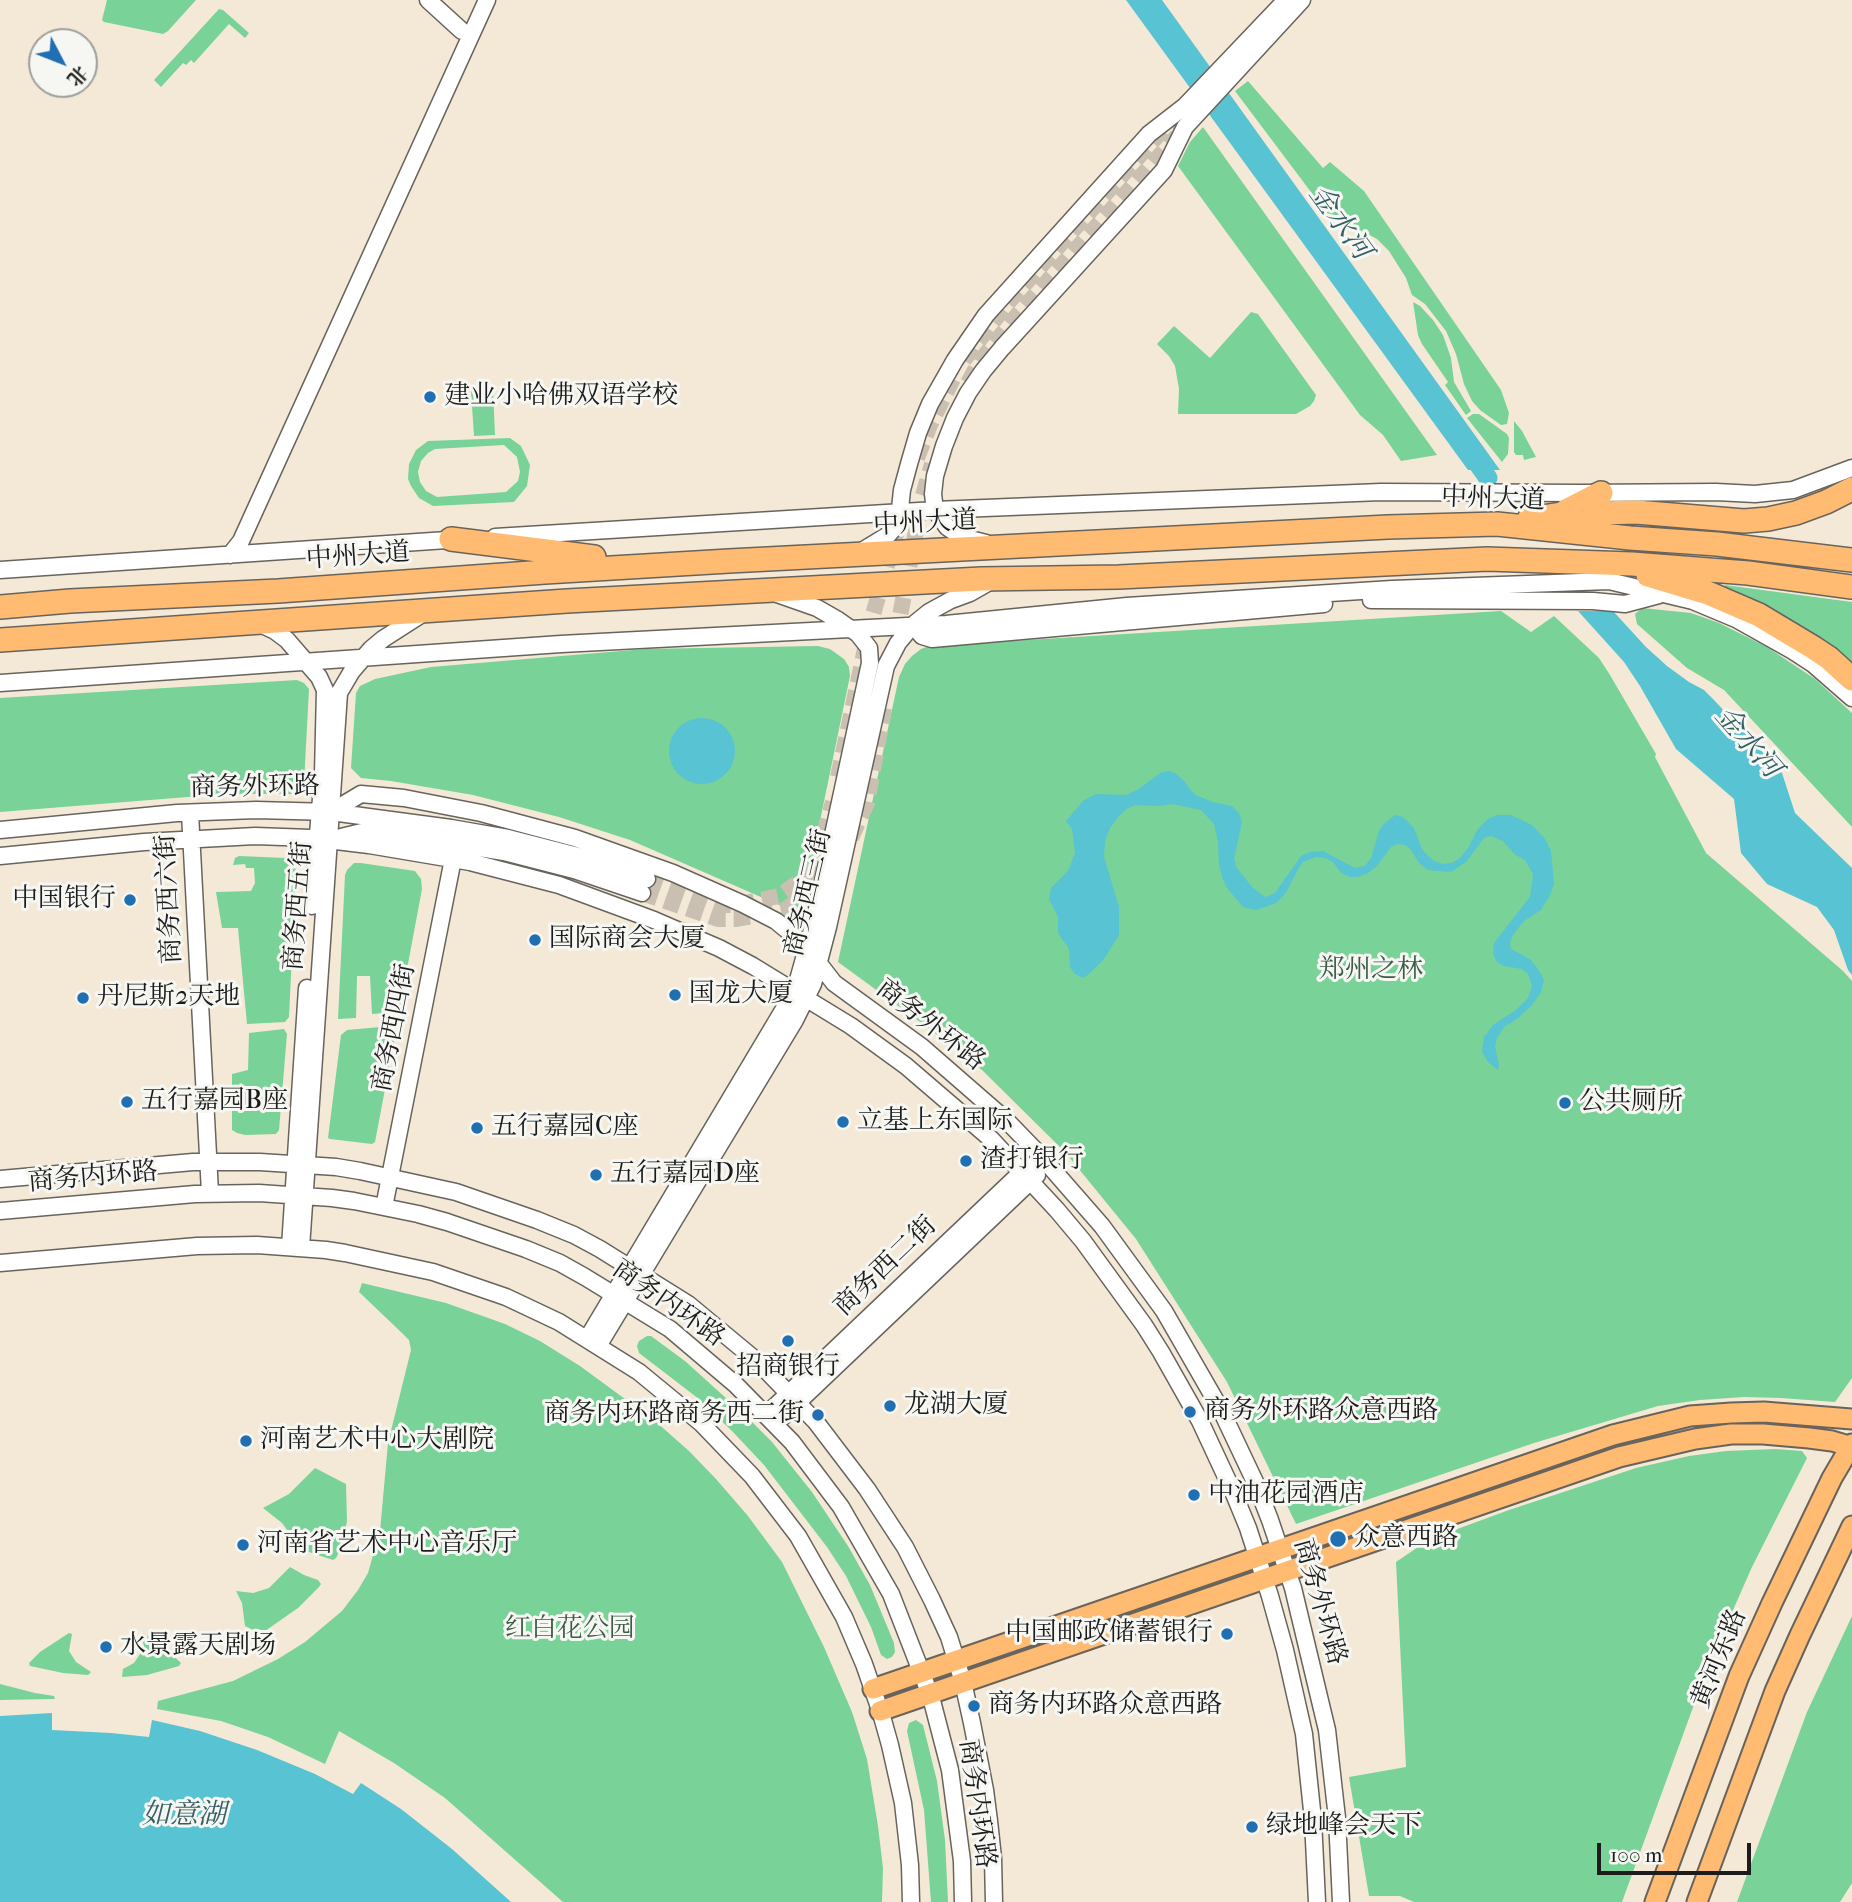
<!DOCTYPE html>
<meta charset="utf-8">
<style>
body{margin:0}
#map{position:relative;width:1852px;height:1902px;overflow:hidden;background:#f4e9d7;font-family:"IM FELL French Canon","Noto Serif SC",serif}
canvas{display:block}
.north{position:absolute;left:28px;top:28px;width:70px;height:70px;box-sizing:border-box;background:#f6f6f2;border:2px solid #9f9f9c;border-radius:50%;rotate:132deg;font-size:19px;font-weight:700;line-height:28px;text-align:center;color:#1c1c1c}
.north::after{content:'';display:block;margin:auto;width:24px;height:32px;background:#1f6fb2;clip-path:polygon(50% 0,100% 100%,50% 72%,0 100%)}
.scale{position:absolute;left:1597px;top:1843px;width:154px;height:32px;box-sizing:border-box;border:4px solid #1c1c1c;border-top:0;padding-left:9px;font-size:21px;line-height:24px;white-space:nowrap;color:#1c1c1c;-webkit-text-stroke:5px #f6f6f2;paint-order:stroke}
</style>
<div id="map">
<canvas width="1852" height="1902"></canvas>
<div class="north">北</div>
<div class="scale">100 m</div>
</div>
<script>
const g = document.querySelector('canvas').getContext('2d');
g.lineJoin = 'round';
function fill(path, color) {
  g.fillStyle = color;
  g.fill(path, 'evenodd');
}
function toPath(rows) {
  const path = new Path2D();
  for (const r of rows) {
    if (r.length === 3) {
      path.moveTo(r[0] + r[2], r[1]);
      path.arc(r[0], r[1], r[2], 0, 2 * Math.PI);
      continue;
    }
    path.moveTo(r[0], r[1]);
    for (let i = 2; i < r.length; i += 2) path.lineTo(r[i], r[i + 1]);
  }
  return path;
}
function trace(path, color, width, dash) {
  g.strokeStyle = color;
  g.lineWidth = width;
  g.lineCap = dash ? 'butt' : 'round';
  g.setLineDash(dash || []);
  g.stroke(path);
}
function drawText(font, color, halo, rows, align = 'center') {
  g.font = font + ' "IM FELL French Canon","Noto Serif SC",serif';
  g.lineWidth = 6;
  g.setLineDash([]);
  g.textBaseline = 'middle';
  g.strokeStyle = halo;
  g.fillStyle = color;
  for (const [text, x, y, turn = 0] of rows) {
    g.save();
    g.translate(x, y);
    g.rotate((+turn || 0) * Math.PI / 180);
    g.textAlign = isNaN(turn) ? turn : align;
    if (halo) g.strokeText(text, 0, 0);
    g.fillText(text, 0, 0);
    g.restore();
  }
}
fill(toPath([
 [107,0,196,0,168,31,163,34,104,22,102,20],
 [219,9,223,10,249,33,245,38,229,24,194,63,191,60,186,65,183,63,161,87,154,80],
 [1248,81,1323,168,1330,162,1364,191,1501,390,1509,413,1507,424,1501,425,1480,410,1472,401,1464,384,1456,354,1446,331,1425,304,1412,295,1406,278,1389,251,1377,239,1364,232,1335,224,1235,91],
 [1203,127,1340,319,1437,455,1401,461,1383,435,1360,415,1178,166,1190,142],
 [1413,302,1420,306,1433,320,1443,335,1451,358,1454,382,1471,411,1466,415,1445,385,1448,382,1422,344,1418,335],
 [1251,312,1258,314,1316,395,1314,401,1310,406,1296,414,1178,414,1179,389,1175,366,1169,356,1157,344,1174,326,1210,358],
 [493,390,495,435,474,436,471,391],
 [1473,414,1479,414,1507,434,1509,438,1508,454,1502,462,1467,418],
 [1514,421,1522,431,1536,457,1524,460,1523,455,1516,455,1514,452],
 [510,438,521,446,530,465,527,486,514,502,433,506,419,498,411,486,408,479,409,464,416,450,428,441],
 [504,445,517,457,520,472,518,481,506,492,437,497,426,491,420,482,418,472,421,461,428,453,435,449],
 [1725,585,1852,602,1852,669,1724,589],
 [1642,608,1691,613,1719,623,1767,647,1815,679,1852,713,1852,827,1724,690,1687,668,1637,624,1635,614],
 [1501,611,1531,632,1554,616,1599,658,1610,675,1656,754,1655,757,1706,853,1843,971,1852,981,1852,1378,1835,1402,1781,1398,1744,1397,1700,1400,1658,1406,1534,1443,1296,1524,1227,1382,1136,1239,1065,1152,982,1070,927,1027,838,962,899,677,905,664,912,656,921,649,929,646],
 [818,646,830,649,844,659,849,667,850,676,804,898,802,904,798,910,793,911,630,840,559,817,473,795,391,781,361,778,351,768,356,693,360,686,375,679,431,667,645,649],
 [297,680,304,683,309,689,304,783,301,788,293,794,225,794,0,812,0,698],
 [239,856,286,858,293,864,296,870,289,1017,285,1022,247,1024,238,928,222,928,216,892,251,891,255,883,254,868,246,868,245,864,233,865,235,858],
 [354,863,361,863,415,871,421,879,422,889,399,1012,372,1014,370,976,357,976,356,1018,338,1019,345,875,347,870],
 [391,1026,396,1031,375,1142,372,1144,330,1139,328,1138,341,1035,347,1030],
 [284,1029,287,1034,279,1130,276,1134,245,1135,237,1133,232,1130,232,1074,248,1070,249,1033],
 [362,1283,446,1303,505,1324,540,1341,580,1366,655,1421,689,1451,716,1479,748,1516,782,1562,824,1647,852,1712,867,1759,878,1826,883,1868,882,1902,563,1902,445,1798,394,1763,339,1731,325,1764,268,1737,221,1721,157,1709,158,1701,233,1681,278,1659,305,1642,342,1611,358,1590,368,1573,380,1531,388,1443,411,1350,409,1340,402,1333,359,1292],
 [647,1336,651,1336,685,1361,748,1418,772,1442,812,1492,848,1546,870,1585,894,1643,895,1652,892,1657,887,1659,881,1655,871,1627,846,1576,827,1547,764,1465,732,1431,695,1396,639,1353,637,1346,639,1341],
 [1775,1449,1802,1451,1807,1458,1752,1567,1707,1669,1622,1902,1414,1902,1400,1896,1369,1896,1349,1777,1406,1767,1396,1562,1430,1539,1509,1510,1636,1468,1689,1456,1726,1451],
 [315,1468,346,1484,347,1521,342,1546,336,1558,333,1560,309,1552,300,1547,282,1523,263,1508,289,1494],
 [290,1567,304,1575,318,1580,321,1584,319,1587,298,1608,265,1631,255,1631,245,1626,242,1603,236,1591,253,1593,269,1588],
 [1852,1616,1852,1883,1840,1902,1737,1902,1807,1712],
 [69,1633,72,1634,69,1651,76,1662,91,1672,88,1675,63,1673,30,1666,29,1663,40,1652],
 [143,1633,164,1647,181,1663,179,1666,147,1675,122,1677,123,1669,134,1663,142,1651,144,1646,141,1635],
 [0,1684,35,1693,54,1696,55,1699,0,1700],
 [916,1720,923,1725,937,1781,945,1840,948,1902,931,1902,924,1810,907,1731,909,1723]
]), '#79d298');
fill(toPath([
 [1126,0,1162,0,1500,470,1468,470],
 [1578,611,1613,611,1646,647,1667,666,1689,682,1704,690,1714,700,1782,773,1795,813,1852,868,1852,975,1848,970,1834,930,1817,907,1767,884,1741,853,1734,799,1676,749,1640,686,1624,662],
 [702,751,33],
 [1170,771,1176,774,1184,781,1195,795,1213,802,1232,806,1239,813,1242,822,1234,859,1237,868,1252,887,1265,897,1275,893,1301,856,1310,852,1323,851,1355,868,1365,866,1371,858,1379,831,1383,825,1395,815,1403,817,1414,828,1422,849,1427,855,1434,861,1443,864,1452,863,1460,858,1468,848,1478,829,1488,819,1497,815,1511,815,1532,825,1545,839,1551,851,1554,884,1550,895,1541,910,1524,921,1513,935,1510,943,1511,949,1530,959,1538,969,1544,980,1541,992,1531,1006,1518,1018,1504,1027,1497,1038,1495,1047,1499,1065,1498,1070,1488,1062,1482,1051,1484,1037,1493,1025,1516,1010,1528,998,1532,986,1528,974,1522,969,1504,966,1497,962,1493,954,1494,943,1530,897,1533,874,1525,860,1514,854,1503,841,1491,836,1484,838,1466,862,1451,872,1428,870,1419,863,1411,850,1405,845,1397,844,1391,847,1377,866,1368,873,1358,877,1350,877,1341,873,1333,862,1325,858,1316,857,1310,859,1303,862,1300,866,1285,894,1276,903,1256,910,1243,907,1227,888,1222,877,1219,865,1218,842,1214,824,1201,810,1173,804,1157,806,1136,805,1126,809,1119,816,1110,828,1105,841,1104,857,1119,907,1119,935,1104,959,1089,974,1083,978,1075,974,1070,967,1069,949,1058,933,1058,917,1049,899,1051,888,1068,871,1075,853,1072,829,1066,821,1084,800,1096,794,1126,795,1137,790,1162,772],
 [52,1713,52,1730,111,1733,149,1737,152,1720,200,1731,257,1750,315,1774,353,1794,361,1783,401,1809,452,1849,511,1902,0,1902,0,1716]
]), '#58c3d2');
trace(toPath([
 [1468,450,1488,478]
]), '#58c3d2', 19);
trace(toPath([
 [964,360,1007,304,1169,123],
 [968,383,980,361,1018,314,1177,136],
 [917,458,930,425,953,379],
 [896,637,922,499,932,464],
 [838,777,870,625,900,520],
 [851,838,867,803,884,708],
 [647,879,721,905,736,905,779,896,803,879,810,871,822,841,833,802],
 [642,893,718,919,737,919,785,910,813,889,827,874]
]), '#c9c0b2', 16, [16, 8]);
const minor = toPath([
 [428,0,462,31],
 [495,537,935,510,1381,492,1581,493,1716,492,1755,494,1793,490,1852,468],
 [986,543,970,539,956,533,947,527,935,510,933,494,935,476,944,446,955,418,968,393,983,371,1002,348,1164,170,1185,127,1302,0],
 [860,552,888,535,895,527,899,518,902,490,909,464,918,433,930,404,955,360,986,315,1149,134,1185,106,1286,0],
 [230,555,241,541,487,0],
 [0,570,462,539],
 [1371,600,1593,601,1625,604,1659,595],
 [258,623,275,631,287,640,319,677,325,690,323,774,312,906],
 [913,625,922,636,932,639,1324,604],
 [0,683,561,644,946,624,1127,606,1392,589,1609,581,1693,601,1736,619,1793,651,1813,664,1852,698],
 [331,812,361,794,404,798,481,813,575,838,673,873,743,904,776,921,793,935,807,948,834,983,922,1047,1007,1121,1040,1155,1102,1226,1164,1311,1221,1410,1256,1484,1270,1520,1293,1588,1327,1730,1337,1818,1341,1902],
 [190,813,210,1193],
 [0,830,177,813,256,810,331,812,451,828,508,838,578,856,647,879],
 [341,837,370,830,504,852,574,870,642,893],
 [0,856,144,842,255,836,311,838,369,845,470,862,559,885,654,920,719,948,753,966,851,1026,906,1066,991,1139,1057,1210,1083,1241,1144,1325,1161,1352,1200,1421,1234,1494,1248,1528,1270,1596,1285,1650,1304,1734,1313,1820,1317,1902],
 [0,1179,193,1162,260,1162,336,1167,360,1171,456,1192,537,1220,574,1235,600,1249,688,1304,758,1362,816,1422,867,1489,905,1547,932,1600,949,1637,963,1682,972,1723,985,1790,989,1821,993,1858,994,1902],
 [384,1207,453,859],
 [0,1211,195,1194,259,1193,332,1198,354,1201,418,1214,447,1222,526,1249,560,1263,585,1277,670,1329,736,1385,792,1442,841,1507,891,1594,931,1697,950,1770,962,1861,963,1902],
 [290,1247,307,988],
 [301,1248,339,693,352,671,371,649,383,639,422,614],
 [0,1263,197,1246,257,1245,326,1250,345,1253,433,1272,506,1297,559,1322,639,1372,701,1423,752,1476,798,1536,844,1617,864,1664,881,1713,890,1745,903,1803,910,1865,911,1902],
 [587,1339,785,1007,798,980,814,923,870,663,869,648,858,634,838,620,817,608,777,594],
 [598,1346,795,1020,813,984,828,927,886,666,898,643,913,625,929,612,951,600,970,593,991,581],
 [766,1415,1028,1166],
 [775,1424,1037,1175]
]);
const major = toPath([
 [873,1689,1613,1435,1690,1416,1731,1413,1764,1412,1852,1419],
 [880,1711,1619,1457,1695,1439,1731,1434,1763,1434,1809,1438,1832,1441,1852,1447],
 [1655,1902,1739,1676,1772,1603,1832,1478,1852,1444],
 [1697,1902,1775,1691,1800,1635,1852,1526]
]);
const highway = toPath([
 [1566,511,1601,493],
 [1529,519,1561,514,1636,512,1744,521,1768,519,1796,513,1826,502,1852,489],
 [451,539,594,557],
 [1648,575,1708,593,1759,615,1814,648,1829,658,1852,679],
 [0,607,70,601,278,591,545,572,729,561,1388,527,1497,524,1630,538,1717,544,1852,560],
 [0,640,567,601,981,579,1119,577,1487,559,1632,564,1748,573,1852,587]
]);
trace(minor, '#68645d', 19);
trace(major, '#68645d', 23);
trace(highway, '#68645d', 26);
trace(minor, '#fff', 16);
trace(major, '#ffbb71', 19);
trace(highway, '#ffbb71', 23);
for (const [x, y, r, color] of [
 [430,397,7,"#1f6fb2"],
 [130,900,7,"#1f6fb2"],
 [535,940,7,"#1f6fb2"],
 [675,995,7,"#1f6fb2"],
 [83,998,7,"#1f6fb2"],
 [127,1102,7,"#1f6fb2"],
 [1565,1103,7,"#1f6fb2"],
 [843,1122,7,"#1f6fb2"],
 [477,1128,7,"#1f6fb2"],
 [966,1161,7,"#1f6fb2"],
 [596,1175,7,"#1f6fb2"],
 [788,1341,7,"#1f6fb2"],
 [890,1406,7,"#1f6fb2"],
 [1190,1412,7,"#1f6fb2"],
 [818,1415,7,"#1f6fb2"],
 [246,1441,7,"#1f6fb2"],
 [1194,1495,7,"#1f6fb2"],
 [1338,1539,9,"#1f6fb2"],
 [243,1545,7,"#1f6fb2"],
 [1227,1634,7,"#1f6fb2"],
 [106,1647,7,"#1f6fb2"],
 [974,1706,7,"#1f6fb2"],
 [1252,1827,7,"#1f6fb2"]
]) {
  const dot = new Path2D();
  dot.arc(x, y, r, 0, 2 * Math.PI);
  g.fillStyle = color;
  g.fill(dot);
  trace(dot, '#f6f6f2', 2.5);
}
drawText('26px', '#1c1c1c', '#f6f6f2', [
 ["建业小哈佛双语学校",444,397],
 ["中国银行",116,900,"right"],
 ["国际商会大厦",549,940],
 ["国龙大厦",689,995],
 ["丹尼斯2天地",97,998],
 ["五行嘉园B座",141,1102],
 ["公共厕所",1579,1103],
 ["立基上东国际",857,1122],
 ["五行嘉园C座",491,1128],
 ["渣打银行",980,1161],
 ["五行嘉园D座",610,1175],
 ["招商银行",788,1368,"center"],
 ["龙湖大厦",904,1406],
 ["商务外环路众意西路",1204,1412],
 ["商务内环路商务西二街",804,1415,"right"],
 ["河南艺术中心大剧院",260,1441],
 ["中油花园酒店",1208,1495],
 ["众意西路",1354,1539],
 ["河南省艺术中心音乐厅",257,1545],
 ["中国邮政储蓄银行",1213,1634,"right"],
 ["水景露天剧场",120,1647],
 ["商务内环路众意西路",988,1706],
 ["绿地峰会天下",1266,1827]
], 'left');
drawText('26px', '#1c1c1c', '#f6f6f2', [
 ["中州大道",1493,500,2],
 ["中州大道",925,524,-3],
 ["中州大道",358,557,-4],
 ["商务外环路",255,788,-1],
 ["商务西三街",809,893,-77],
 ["商务西六街",170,899,-93],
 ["商务西五街",299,906,-86],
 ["商务外环路",930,1026,38],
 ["商务西四街",395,1028,-79],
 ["商务内环路",93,1178,-5],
 ["商务西二街",886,1267,-44],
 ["商务内环路",668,1304,35],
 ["商务外环路",1319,1602,74],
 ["黄河东路",1720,1659,-68],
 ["商务内环路",976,1804,82]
]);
drawText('26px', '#3d5c47', '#f6f6f2', [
 ["郑州之林",1371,971],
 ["红白花公园",570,1630]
]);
drawText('italic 28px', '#345f65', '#f6f6f2', [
 ["金水河",1339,223,54],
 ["金水河",1747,743,49],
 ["如意湖",184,1816]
]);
</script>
